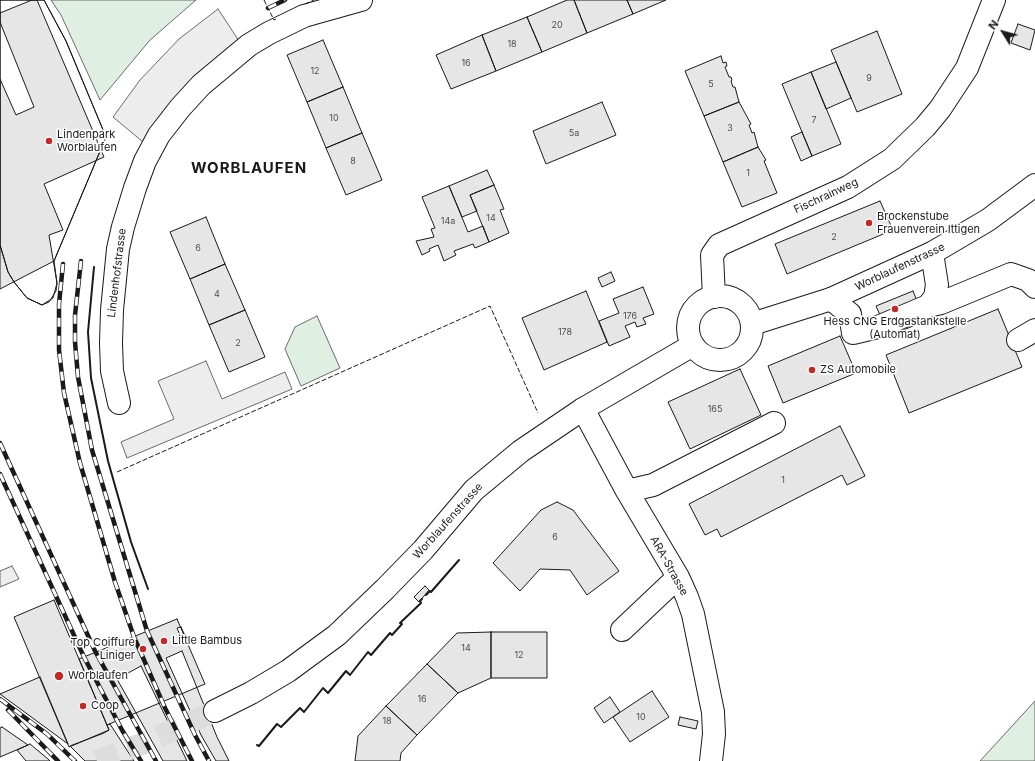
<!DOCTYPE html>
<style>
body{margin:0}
#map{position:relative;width:1035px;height:761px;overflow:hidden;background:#fff;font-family:Inter,sans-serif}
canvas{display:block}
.north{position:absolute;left:983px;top:12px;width:40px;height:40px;-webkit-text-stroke:3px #fff;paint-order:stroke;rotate:307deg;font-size:11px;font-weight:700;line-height:16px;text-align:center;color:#1a1a1a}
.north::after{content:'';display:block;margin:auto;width:14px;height:18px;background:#1a1a1a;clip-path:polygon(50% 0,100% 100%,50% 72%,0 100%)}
</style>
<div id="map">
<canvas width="1035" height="761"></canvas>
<div class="north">N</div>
</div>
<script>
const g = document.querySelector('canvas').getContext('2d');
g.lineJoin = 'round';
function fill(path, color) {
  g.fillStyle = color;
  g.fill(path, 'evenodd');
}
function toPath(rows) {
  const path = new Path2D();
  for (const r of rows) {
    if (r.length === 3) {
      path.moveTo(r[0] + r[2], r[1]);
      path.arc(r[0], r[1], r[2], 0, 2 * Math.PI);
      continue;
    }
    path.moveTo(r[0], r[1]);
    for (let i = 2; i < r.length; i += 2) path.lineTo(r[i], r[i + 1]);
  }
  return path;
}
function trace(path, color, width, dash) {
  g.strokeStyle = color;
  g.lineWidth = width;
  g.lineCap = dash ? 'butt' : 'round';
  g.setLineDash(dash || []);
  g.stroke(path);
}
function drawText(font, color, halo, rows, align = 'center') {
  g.font = font + ' Inter,sans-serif';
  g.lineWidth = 3;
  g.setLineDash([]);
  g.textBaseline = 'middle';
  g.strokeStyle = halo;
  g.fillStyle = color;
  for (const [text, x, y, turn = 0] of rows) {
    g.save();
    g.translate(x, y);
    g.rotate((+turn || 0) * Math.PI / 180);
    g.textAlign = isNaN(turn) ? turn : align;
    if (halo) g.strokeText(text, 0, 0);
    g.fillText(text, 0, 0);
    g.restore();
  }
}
const green = toPath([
 [51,0,196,0,150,40,100,100,61,15,51,0],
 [317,316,340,368,301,386,285,349,295,327,317,316],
 [1035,701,1035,761,980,761,1035,701]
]);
fill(green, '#e0efe3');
trace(green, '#6a6a6a', 1);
const parking = toPath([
 [218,9,239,41,143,142,113,117,140,80,179,39,218,9],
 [206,361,222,399,285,372,292,389,127,458,121,442,174,419,158,381,206,361],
 [12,566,19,579,0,587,0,571,12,566]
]);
fill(parking, '#ededed');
trace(parking, '#6a6a6a', 1);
const building = toPath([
 [0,0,44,0,66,41,106,137,54,261,0,289,0,0],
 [0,0,44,0,66,41,106,137,54,261,57,283,56,291,49,302,42,305,27,298,14,282,8,272,0,245,0,0],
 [32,0,37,0,104,157,44,184,63,230,49,235,57,283,53,298,42,305,27,298,14,282,8,272,0,245,0,79,16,115,34,107,0,22,0,13,32,0],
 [567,0,574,0,587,33,542,52,527,17,567,0],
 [574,0,627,0,633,14,587,33,574,0],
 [627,0,666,0,633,14,627,0],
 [527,17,542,52,496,71,482,35,527,17],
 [1018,24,1035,30,1030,50,1011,43,1018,24],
 [877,31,902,94,857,112,831,50,877,31],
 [482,35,496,71,451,89,436,55,482,35],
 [323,40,343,87,307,102,287,55,323,40],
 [721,56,723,63,726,62,727,66,725,67,729,77,731,77,732,80,731,81,733,87,735,87,739,102,704,116,685,71,721,56],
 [836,62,851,98,826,109,811,72,836,62],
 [811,72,841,144,812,156,782,84,811,72],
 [343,87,362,133,326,148,307,102,343,87],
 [602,102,616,135,546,164,533,131,602,102],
 [739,102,751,124,749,125,752,133,754,132,758,147,723,162,704,116,739,102],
 [802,132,812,156,801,161,791,137,802,132],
 [362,133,382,180,346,195,326,148,362,133],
 [758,147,766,160,764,161,777,193,742,207,723,162,758,147],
 [487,170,494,185,470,195,477,211,462,217,449,186,487,170],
 [494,185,504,209,500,210,509,233,489,242,470,195,494,185],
 [449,186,468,232,483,226,489,242,475,248,473,244,454,251,456,255,444,261,438,245,429,249,430,251,422,255,416,241,434,237,431,229,435,228,422,197,449,186],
 [880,201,893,230,787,274,775,244,880,201],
 [206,217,225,264,190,279,170,232,206,217],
 [225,264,245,310,209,325,190,279,225,264],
 [611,272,615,281,602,287,598,278,611,272],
 [643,287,654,314,643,318,646,324,637,327,635,322,625,326,630,337,609,346,599,321,619,313,613,299,643,287],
 [586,291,607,342,544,370,522,318,586,291],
 [913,291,925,321,889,336,876,306,913,291],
 [998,309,1022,367,909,413,886,355,998,309],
 [245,310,265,357,229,372,209,325,245,310],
 [840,336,856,373,783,403,768,366,840,336],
 [740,369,761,415,690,449,668,402,740,369],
 [840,426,865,476,847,485,842,475,721,537,717,529,705,535,689,504,840,426],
 [557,502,573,510,619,571,587,595,570,570,540,569,520,591,493,563,541,510,557,502],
 [425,586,429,590,419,602,414,597,425,586],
 [54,600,109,730,69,747,14,617,54,600],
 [177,619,205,684,107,725,79,659,177,619],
 [181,627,187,640,183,642,177,628,181,627],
 [491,632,491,678,458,693,427,664,457,633,491,632],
 [491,632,547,632,547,678,491,678,491,632],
 [182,651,217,737,229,761,216,761,201,735,166,658,182,651],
 [427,664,458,693,417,735,386,706,427,664],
 [141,666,187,761,163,761,117,679,141,666],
 [40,677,68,744,0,694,40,677],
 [652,691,669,717,630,742,613,717,652,691],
 [610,697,620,712,604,723,594,708,610,697],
 [386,706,417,735,401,753,400,761,355,761,358,736,386,706],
 [680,717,698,721,696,729,678,725,680,717],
 [110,724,134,761,85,761,70,746,104,733,109,730,107,725,110,724],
 [2,727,28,745,0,757,0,728,2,727],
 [30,744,48,759,50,761,26,761,17,750,30,744]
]);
fill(building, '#e6e6e6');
trace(building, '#1a1a1a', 1);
trace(toPath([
 [97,761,144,743,215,711]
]), '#ddd', 22, [22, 11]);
const minor = toPath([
 [714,297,712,255,719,245,848,187,892,159,925,127,940,109,967,68,994,0],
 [831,299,850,314,853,333,878,327,928,306,935,297,937,285,932,253],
 [928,306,941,303,1011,274,1028,280,1035,287],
 [1018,340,1035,330],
 [119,403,112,371,111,343,112,310,118,249,123,227,135,188,145,161,159,135,180,108,201,85,249,45,269,33,304,16,361,0],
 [583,409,627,491,678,577,687,597,693,614,713,712,714,734,711,761],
 [627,491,653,485,774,423],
 [622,630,678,577]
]);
const major = toPath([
 [720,328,32],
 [752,324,831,299,932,253,988,220,1035,185],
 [215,711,251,693,288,671,337,635,385,589,423,550,474,490,521,451,583,409,693,345]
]);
trace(minor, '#1a1a1a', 24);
trace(major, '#1a1a1a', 24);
trace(minor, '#fff', 22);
trace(major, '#fff', 22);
const rail = toPath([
 [268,8,285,0],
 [81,261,75,315,75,342,78,377,92,450,147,631,195,735,209,761],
 [63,264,59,304,59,350,64,393,80,463,115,582,134,637,165,708,192,761],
 [0,443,95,651,156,761],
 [0,474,84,657,122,730,141,761],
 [0,699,47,734,75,761],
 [8,710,58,761]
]);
trace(rail, '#1a1a1a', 4.5);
trace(rail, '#fff', 3, [9]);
trace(toPath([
 [264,0,274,20,276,19],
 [305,4,314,0],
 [117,472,490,306,538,413]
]), '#1a1a1a', 1, [5, 2]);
trace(toPath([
 [94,267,88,332,91,378,108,461,131,542,148,589],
 [426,595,430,591,431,592,459,560],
 [257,745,259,746,277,724,281,727,300,708,304,712,323,688,328,693,346,671,350,675,368,652,371,655,390,633,392,635,402,624,400,623,421,603,420,601,422,599]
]), '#1a1a1a', 2);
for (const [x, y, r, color] of [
 [49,141,4,"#c62828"],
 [869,223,4,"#c62828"],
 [895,309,4,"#c62828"],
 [812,370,4,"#c62828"],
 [164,641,4,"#c62828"],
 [143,649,4,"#c62828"],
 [59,676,5,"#c62828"],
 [83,706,4,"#c62828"]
]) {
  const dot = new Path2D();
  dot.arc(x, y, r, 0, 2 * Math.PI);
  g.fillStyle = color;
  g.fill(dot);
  trace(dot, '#fff', 1.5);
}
drawText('9px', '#4d4d4d', null, [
 ["20",557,25],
 ["18",512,44],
 ["16",466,63],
 ["12",315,71],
 ["9",869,78],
 ["5",711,84],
 ["10",334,118],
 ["7",814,120],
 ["3",730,128],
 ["5a",574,133],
 ["8",353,161],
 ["1",748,173],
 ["14",491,218],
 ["14a",448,221],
 ["2",834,237],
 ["6",198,248],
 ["4",217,294],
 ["176",630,316],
 ["178",565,332],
 ["2",238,343],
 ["165",715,409],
 ["1",783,480],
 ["6",555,537],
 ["14",466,648],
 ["12",519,655],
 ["16",422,699],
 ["10",641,717],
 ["18",387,721]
]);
drawText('11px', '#1a1a1a', '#fff', [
 ["Lindenpark",57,135],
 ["Worblaufen",57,148],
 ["Brockenstube",877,217],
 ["Frauenverein Ittigen",877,230],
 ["Hess CNG Erdgastankstelle",895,322,"center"],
 ["(Automat)",895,335,"center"],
 ["ZS Automobile",820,370],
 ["Little Bambus",172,641],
 ["Top Coiffure",135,643,"right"],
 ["Liniger",135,656,"right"],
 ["Worblaufen",68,676],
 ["Coop",91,706]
], 'left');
drawText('11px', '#1a1a1a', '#fff', [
 ["Fischrainweg",826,196,-25],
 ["Worblaufenstrasse",900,267,-25],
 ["Lindenhofstrasse",117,273,-83],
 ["Worblaufenstrasse",448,521,-48],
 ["ARA-Strasse",669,566,61]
]);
g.letterSpacing = '1px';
drawText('bold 15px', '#1a1a1a', '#fff', [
 ["WORBLAUFEN",249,168]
]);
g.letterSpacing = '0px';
</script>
